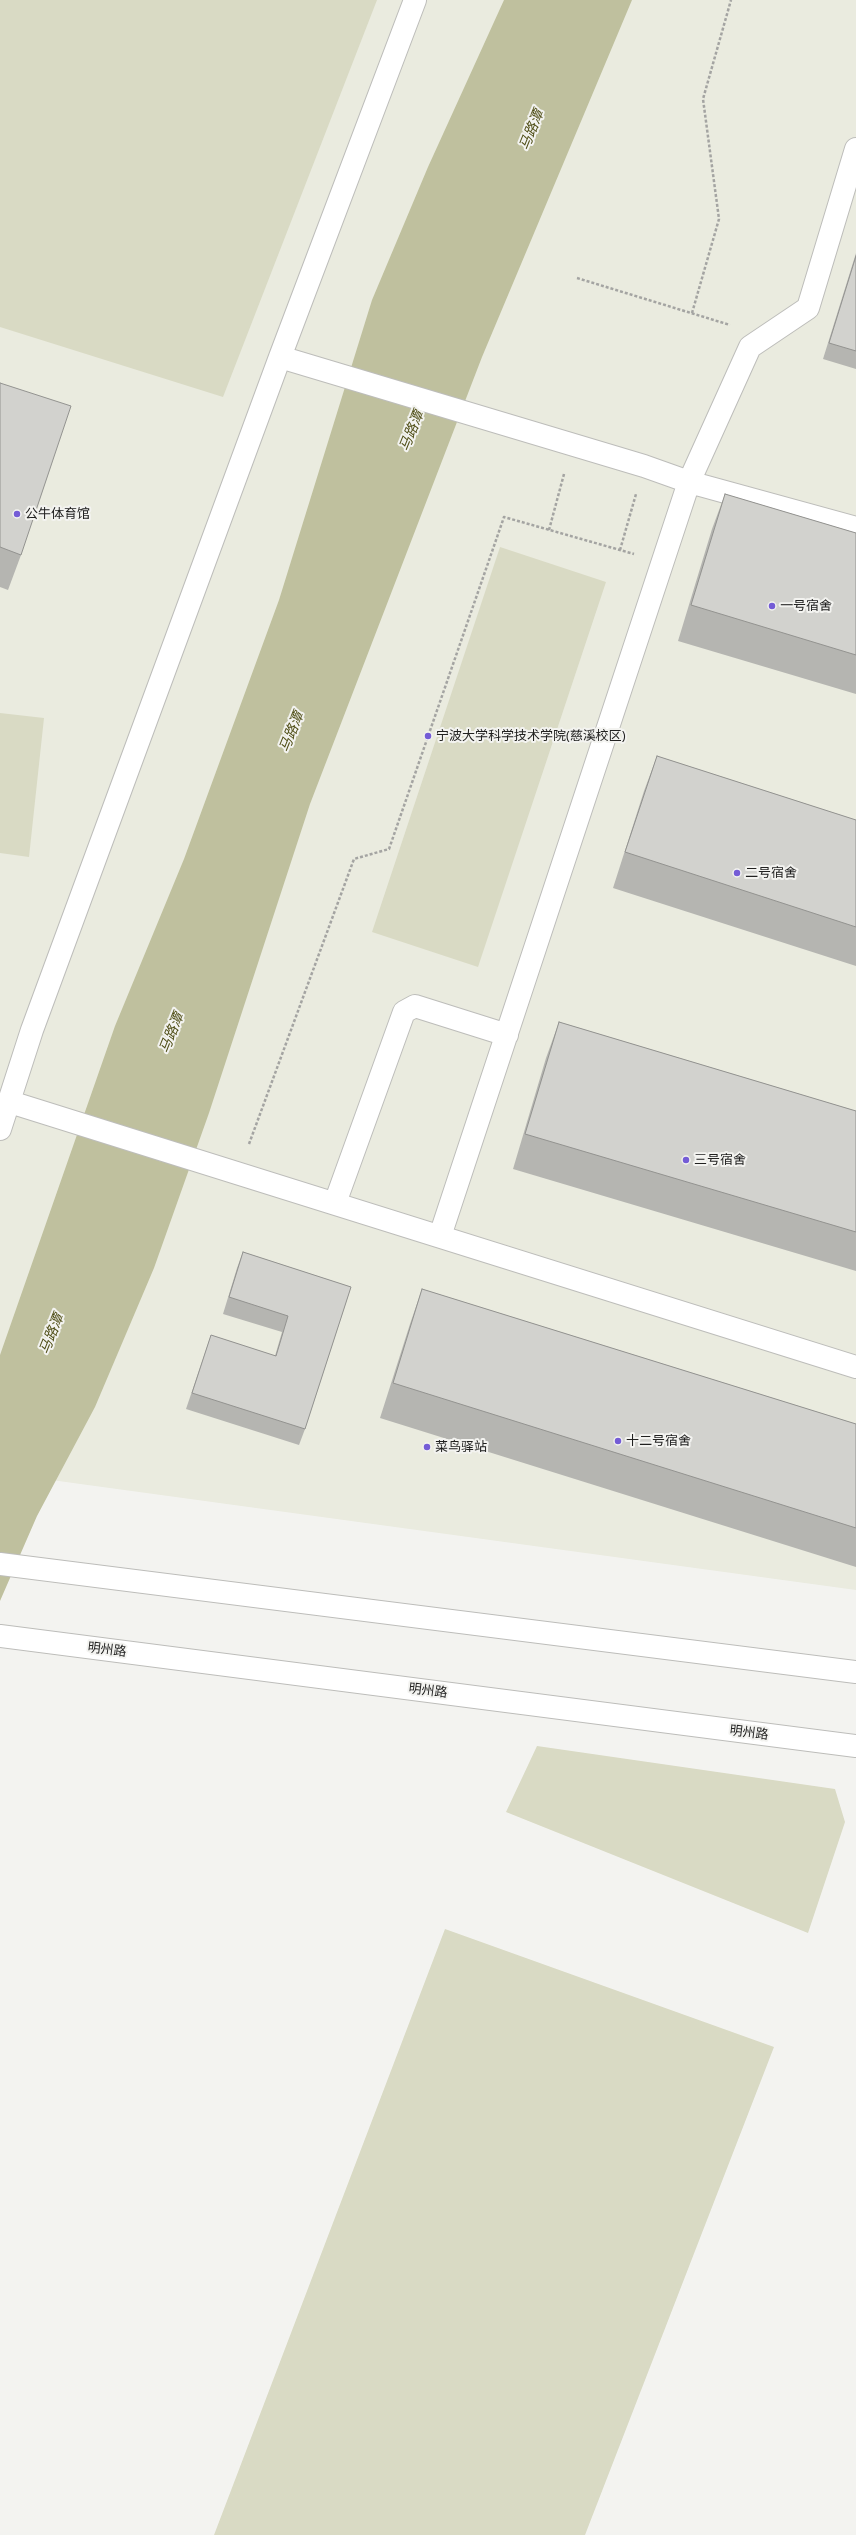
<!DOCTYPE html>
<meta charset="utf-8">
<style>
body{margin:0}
canvas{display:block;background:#f3f3f0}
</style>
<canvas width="856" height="2535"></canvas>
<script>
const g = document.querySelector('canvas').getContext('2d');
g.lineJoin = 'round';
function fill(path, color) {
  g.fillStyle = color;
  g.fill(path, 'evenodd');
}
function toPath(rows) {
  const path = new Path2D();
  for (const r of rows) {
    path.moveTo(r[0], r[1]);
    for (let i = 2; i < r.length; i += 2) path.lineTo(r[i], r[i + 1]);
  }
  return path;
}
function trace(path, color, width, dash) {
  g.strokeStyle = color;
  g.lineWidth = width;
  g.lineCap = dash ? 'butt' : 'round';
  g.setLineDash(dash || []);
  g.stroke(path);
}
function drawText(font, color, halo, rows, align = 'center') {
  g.font = font + ' "Open Sans","Noto Sans SC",sans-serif';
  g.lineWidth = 4;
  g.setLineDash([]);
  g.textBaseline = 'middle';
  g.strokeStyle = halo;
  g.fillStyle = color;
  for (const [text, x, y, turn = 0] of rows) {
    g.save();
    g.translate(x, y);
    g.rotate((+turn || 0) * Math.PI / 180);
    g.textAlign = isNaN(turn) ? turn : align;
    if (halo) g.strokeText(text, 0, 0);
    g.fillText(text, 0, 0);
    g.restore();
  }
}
fill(toPath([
 [0,0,856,0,856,1590,0,1473]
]), '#eaebdf');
fill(toPath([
 [0,0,377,0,223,397,0,327],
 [500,547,606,582,478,967,372,932],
 [0,713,44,718,29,857,0,853],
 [537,1746,835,1789,845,1822,808,1933,506,1812],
 [445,1929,774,2047,585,2535,214,2535]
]), '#d9dac4');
fill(toPath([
 [504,0,632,0,482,357,310,804,209,1113,154,1268,95,1407,37,1516,0,1601,0,1355,115,1026,184,859,279,600,372,300,428,167]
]), '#bfc09e');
const minor = toPath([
 [280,357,644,466,689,482,856,528],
 [10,1102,856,1367],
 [0,1129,32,1030,280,357,415,0],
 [335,1203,404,1012,415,1006,507,1035],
 [440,1236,689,482,750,347,808,308,856,149]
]);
const major = toPath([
 [0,1564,856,1672],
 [0,1636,856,1746]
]);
trace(minor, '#bdbdba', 24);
trace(major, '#bdbdba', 24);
trace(toPath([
 [577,278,730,325],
 [692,313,719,219,703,99,731,0],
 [549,530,564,474],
 [620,550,636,494],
 [249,1144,354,859,389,849,504,517,634,554]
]), '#a4a4a2', 2.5, [3, 2]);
trace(minor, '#fff', 22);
trace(major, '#fff', 22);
fill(toPath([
 [856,253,856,369,823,359],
 [0,383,21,555,8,590,0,587],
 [725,494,856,533,856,694,678,641,712,529],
 [657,756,856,820,856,966,613,888,644,791],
 [559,1022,856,1111,856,1271,513,1169,546,1058],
 [243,1252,351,1287,305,1429,299,1445,186,1409,211,1335,275,1356,282,1332,223,1314,237,1268],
 [422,1289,856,1424,856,1567,380,1418,410,1324]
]), '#b5b5b1');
const building = toPath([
 [856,256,856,351,829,343,856,256],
 [0,383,71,406,21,555,0,547,0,383],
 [725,494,856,533,856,655,691,605,725,494],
 [657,756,856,820,856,927,625,852,657,756],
 [559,1022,856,1111,856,1232,525,1134,559,1022],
 [243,1252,351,1287,305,1429,192,1393,211,1335,276,1356,288,1316,229,1297,243,1252],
 [422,1289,856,1424,856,1528,393,1383,422,1289]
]);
fill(building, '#d2d2ce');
trace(building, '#939390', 1);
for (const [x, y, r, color] of [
 [17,514,4,"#745cd6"],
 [772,606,4,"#745cd6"],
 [428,736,4,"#745cd6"],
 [737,873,4,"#745cd6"],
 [686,1160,4,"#745cd6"],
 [618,1441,4,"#745cd6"],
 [427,1447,4,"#745cd6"]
]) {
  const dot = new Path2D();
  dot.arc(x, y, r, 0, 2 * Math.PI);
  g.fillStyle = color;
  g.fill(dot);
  trace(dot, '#f3f3f0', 1.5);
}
drawText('13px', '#212120', '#f3f3f0', [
 ["公牛体育馆",25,514],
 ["一号宿舍",780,606],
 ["宁波大学科学技术学院(慈溪校区)",436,736],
 ["二号宿舍",745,873],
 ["三号宿舍",694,1160],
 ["十二号宿舍",626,1441],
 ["菜鸟驿站",435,1447]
], 'left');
drawText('13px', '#212120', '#f3f3f0', [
 ["明州路",107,1650,7],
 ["明州路",428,1691,7],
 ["明州路",749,1733,7]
]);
drawText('italic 14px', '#4f4e16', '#f3f3f0', [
 ["马路潭",532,130,-68],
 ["马路潭",412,431,-68],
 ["马路潭",292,732,-68],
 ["马路潭",172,1033,-68],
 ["马路潭",52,1334,-68]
]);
</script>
